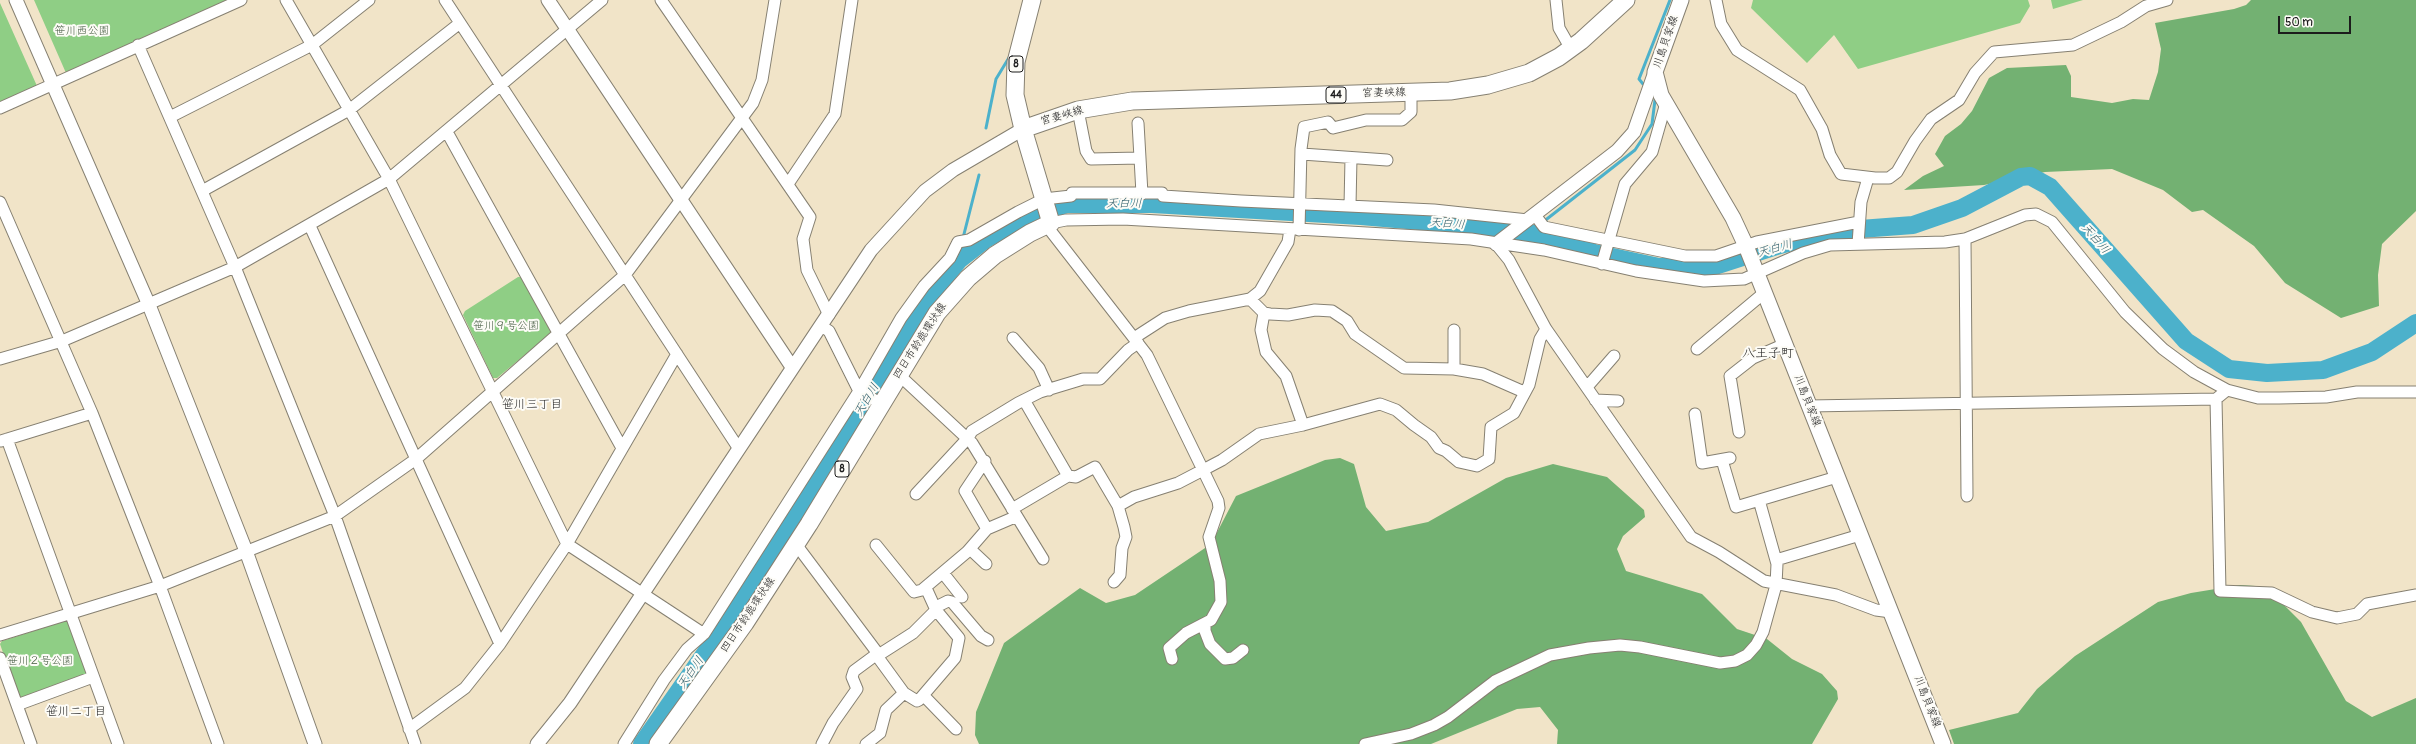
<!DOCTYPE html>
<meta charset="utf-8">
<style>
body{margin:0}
#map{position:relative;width:2416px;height:744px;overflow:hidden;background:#f1e4c8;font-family:Pangolin,sans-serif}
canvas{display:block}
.scale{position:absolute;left:2278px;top:16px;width:73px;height:18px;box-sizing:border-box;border:2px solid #1c1c1c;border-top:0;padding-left:5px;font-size:12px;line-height:14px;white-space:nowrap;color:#1c1c1c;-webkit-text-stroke:3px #fdfcf7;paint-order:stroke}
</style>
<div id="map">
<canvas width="2416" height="744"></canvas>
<div class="scale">50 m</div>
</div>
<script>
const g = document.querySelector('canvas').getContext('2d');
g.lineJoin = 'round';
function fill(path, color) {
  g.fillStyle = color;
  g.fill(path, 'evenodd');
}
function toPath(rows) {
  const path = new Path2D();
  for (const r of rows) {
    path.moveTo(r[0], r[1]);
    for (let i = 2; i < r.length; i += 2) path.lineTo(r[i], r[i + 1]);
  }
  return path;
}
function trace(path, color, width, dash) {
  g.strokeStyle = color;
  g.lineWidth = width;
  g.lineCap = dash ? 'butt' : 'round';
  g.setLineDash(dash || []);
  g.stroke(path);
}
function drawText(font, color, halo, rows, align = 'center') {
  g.font = font + ' Pangolin,"Klee One",sans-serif';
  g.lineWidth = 4;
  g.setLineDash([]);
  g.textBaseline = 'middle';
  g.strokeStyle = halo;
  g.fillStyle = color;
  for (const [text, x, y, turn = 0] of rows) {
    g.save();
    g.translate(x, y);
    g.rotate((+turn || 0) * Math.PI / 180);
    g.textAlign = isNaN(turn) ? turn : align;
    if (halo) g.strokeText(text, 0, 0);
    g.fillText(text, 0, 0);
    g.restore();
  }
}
fill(toPath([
 [34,0,230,0,66,73],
 [1753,0,2028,0,2030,6,2020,23,1858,69,1834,35,1807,63,1751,8],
 [2051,0,2083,0,2053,9],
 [0,3,37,86,0,103],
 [518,277,522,277,551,330,550,334,497,378,493,378,463,315,465,311],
 [65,621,69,623,87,673,85,677,19,699,0,644,2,641]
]), '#8fce85');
fill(toPath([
 [2251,0,2416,0,2416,211,2382,244,2378,275,2379,306,2341,318,2285,283,2254,246,2203,210,2192,212,2163,190,2112,169,2045,172,1984,185,1904,190,1923,176,1944,166,1935,154,1945,136,1961,124,1972,111,1989,78,2007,68,2066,65,2071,76,2071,97,2112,103,2133,99,2149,100,2158,72,2161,49,2155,23,2234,9,2246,5],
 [1340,458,1354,464,1366,507,1386,531,1428,522,1506,478,1553,464,1607,477,1644,510,1645,517,1623,536,1617,549,1626,571,1702,594,1737,629,1767,639,1792,659,1822,674,1837,691,1838,699,1812,744,1557,744,1558,730,1540,707,1517,709,1431,744,979,744,975,735,976,712,1004,643,1080,588,1106,603,1135,595,1211,544,1236,496,1325,460],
 [2240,585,2256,586,2270,591,2301,622,2346,701,2372,717,2416,698,2416,744,1954,744,1949,730,2018,713,2037,689,2075,656,2158,602,2191,593]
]), '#73b172');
trace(toPath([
 [1643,84,1639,79,1670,0],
 [986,128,996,79,1010,56],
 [1529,233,1635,150,1652,124,1655,100],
 [963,238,979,175],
 [959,260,962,245]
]), '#4cb1cb', 3);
trace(toPath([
 [642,744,716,638,847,434,927,300,959,260,986,239,1025,217,1067,204,1152,204,1361,216,1488,227,1559,238,1594,253,1659,267,1712,267,1780,245,1834,231,1913,225,1962,208,2021,177,2030,176,2050,187,2186,341,2229,369,2267,373,2323,370,2372,352,2416,323]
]), '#4cb1cb', 18);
const minor = toPath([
 [286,0,389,179,567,544,704,634],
 [445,0,739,449],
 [661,0,810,217,803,239,807,270,829,315],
 [1556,0,1559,28,1571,49],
 [1716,0,1721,24,1737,50,1800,90,1822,129,1830,155,1841,174,1875,178,1889,178,1897,172,1915,141,1931,119,1959,100,1975,73,1994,52,2073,45,2121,22,2146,6,2167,0],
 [138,45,235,267,335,516,415,744],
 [0,108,241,0],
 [1078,110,1086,151,1091,159,1140,158,1142,194],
 [170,117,312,45,369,0],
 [1138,123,1140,158],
 [447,132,622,448],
 [1302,154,1387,160],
 [788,184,835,114,852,0],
 [202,191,349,110,460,23],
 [0,202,92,413,160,586,218,744],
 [1350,206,1351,158],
 [1535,215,1544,227,1685,256,1716,256,1757,242,1859,222],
 [1051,223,1066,220,1123,219,1471,239,1544,250,1636,271,1704,281,1744,279,1803,253,1830,245,1945,242,1965,239,2025,215,2036,214,2052,222,2125,312,2163,349,2194,372,2227,390,2258,398,2279,398,2326,397,2357,392,2416,392],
 [1046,225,1147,355,1203,470,1222,460,1259,434,1303,425,1380,404,1396,410,1414,425,1431,437,1439,448,1446,451,1459,462,1477,466,1489,459,1491,427,1514,413,1529,385,1540,339,1546,329],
 [310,226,500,644],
 [1299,230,1301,149,1304,127,1328,122,1333,128,1366,120,1402,120,1411,112,1411,93],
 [1965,239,1967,496],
 [1496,244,1509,260,1546,329,1691,537,1719,552,1764,581,1836,595,1876,610,1891,612],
 [1858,244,1861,202,1868,178],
 [1602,264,1625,184,1652,152,1666,103],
 [1250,299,1264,313,1270,314,1288,315,1315,310,1332,311,1347,321,1355,334,1404,368,1454,369,1483,374,1524,392],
 [1264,313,1261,330,1266,352,1286,376,1303,425],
 [821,326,829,331,859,391,880,403],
 [1454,330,1454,369],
 [1013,338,1039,368,1049,390],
 [1134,338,1165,318,1189,311,1250,299,1260,291,1288,242,1290,229],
 [1697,349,1764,293],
 [0,359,62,341,235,267,389,179,602,0],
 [898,374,972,443,1043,559],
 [1587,387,1614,356],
 [2216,399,2220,591,2272,593,2312,612,2337,618,2357,614,2367,604,2416,595],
 [1024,400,1068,476],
 [1595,400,1618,401],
 [1809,406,2216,399,2227,390],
 [1695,414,1702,463,1730,458],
 [1739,432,1730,376,1753,358,1785,344],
 [7,439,118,744],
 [1,441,92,413],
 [1722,460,1736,507,1837,477],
 [985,461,965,491,987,529],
 [916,494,968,438,972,431,1018,403,1040,392,1083,379,1100,379,1128,350,1138,343],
 [1118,506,1134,497,1178,483,1203,470,1218,501,1219,508,1209,537,1220,581,1221,602,1211,620,1186,633,1169,648,1172,659],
 [1012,509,1068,476,1076,477,1095,467,1118,506,1124,527,1126,537,1122,548,1120,575,1114,582],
 [795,543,879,655],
 [876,545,914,592,922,590,967,552,987,529,1015,517],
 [970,549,986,564],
 [1776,560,1860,535],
 [943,573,962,597],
 [936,607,948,601,952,602,981,636,988,640],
 [1205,623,1205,631,1210,644,1225,659,1233,658,1243,650],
 [0,635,160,586,335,516,416,459,625,275,753,103,762,80,775,0],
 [0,658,31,744],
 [904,693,917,701,919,700,955,658,959,638,936,610],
 [924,696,956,729],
 [17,705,93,677],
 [409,729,465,688,500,644,567,544,677,354],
 [624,744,664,680,687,649,704,634,859,391,901,318,924,286,950,258,958,242,969,240,1018,212,1044,199,1071,196,1072,193,1162,193,1163,196,1241,201,1434,210,1528,220],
 [822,744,833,723,857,689,852,677,854,671,877,654],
 [866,744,880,733,886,710,904,693,877,656,913,633,936,610,926,588],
 [1365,744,1411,734,1434,725,1448,717,1495,681,1550,655,1589,648,1620,645,1640,647,1720,663,1735,661,1747,655,1756,645,1763,632,1776,585,1777,564,1759,500]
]);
const tertiary = toPath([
 [16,0,149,305,246,551,315,744],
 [548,0,792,367],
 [1496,244,1617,151,1634,132,1655,72],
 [537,744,570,703,871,250,925,191,953,170,1023,129]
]);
const secondary = toPath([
 [1681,0,1655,72,1661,95,1733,218,1746,246,1943,744]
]);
const primary = toPath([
 [1023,129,1078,110,1132,101,1450,91,1488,85,1529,73,1559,57,1581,41,1626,0],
 [658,744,745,623,809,524,937,313,968,278,995,255,1030,233,1051,223,1023,129,1015,95,1016,62,1032,0]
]);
trace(minor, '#868072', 13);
trace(tertiary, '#868072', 15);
trace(secondary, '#868072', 17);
trace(primary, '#868072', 19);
trace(minor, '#fff', 11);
trace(tertiary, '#fff', 13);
trace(secondary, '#fff', 15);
trace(primary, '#fff', 17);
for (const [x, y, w] of [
 [1016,64,14],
 [1336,95,20],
 [842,469,14]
]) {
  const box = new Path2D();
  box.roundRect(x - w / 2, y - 8, w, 16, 3);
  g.fillStyle = '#fdfcf7';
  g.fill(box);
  trace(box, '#1c1c1c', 1);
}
drawText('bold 10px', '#1c1c1c', null, [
 ["8",1016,64],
 ["44",1336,95],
 ["8",842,469]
]);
drawText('11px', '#445a41', '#fdfcf7', [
 ["笹川西公園",82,31],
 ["笹川９号公園",506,326],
 ["笹川２号公園",40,661]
]);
drawText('11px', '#1c1c1c', '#fdfcf7', [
 ["川島貝家線",1666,42,-71],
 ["宮妻峡線",1384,93,-1],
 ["宮妻峡線",1062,116,-16],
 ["四日市鈴鹿環状線",920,341,-57],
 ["川島貝家線",1807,401,68],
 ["四日市鈴鹿環状線",748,615,-56],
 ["川島貝家線",1927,702,68]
]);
drawText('italic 12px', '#325f6b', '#fdfcf7', [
 ["天白川",1124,204],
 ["天白川",1447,224,5],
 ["天白川",2095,239,49],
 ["天白川",1775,249,-16],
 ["天白川",867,400,-59],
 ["天白川",691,673,-55]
]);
drawText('12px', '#1c1c1c', '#fdfcf7', [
 ["笹川三丁目",532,405],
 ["笹川二丁目",76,712]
]);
drawText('13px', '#1c1c1c', '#fdfcf7', [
 ["八王子町",1768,354]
]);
</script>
